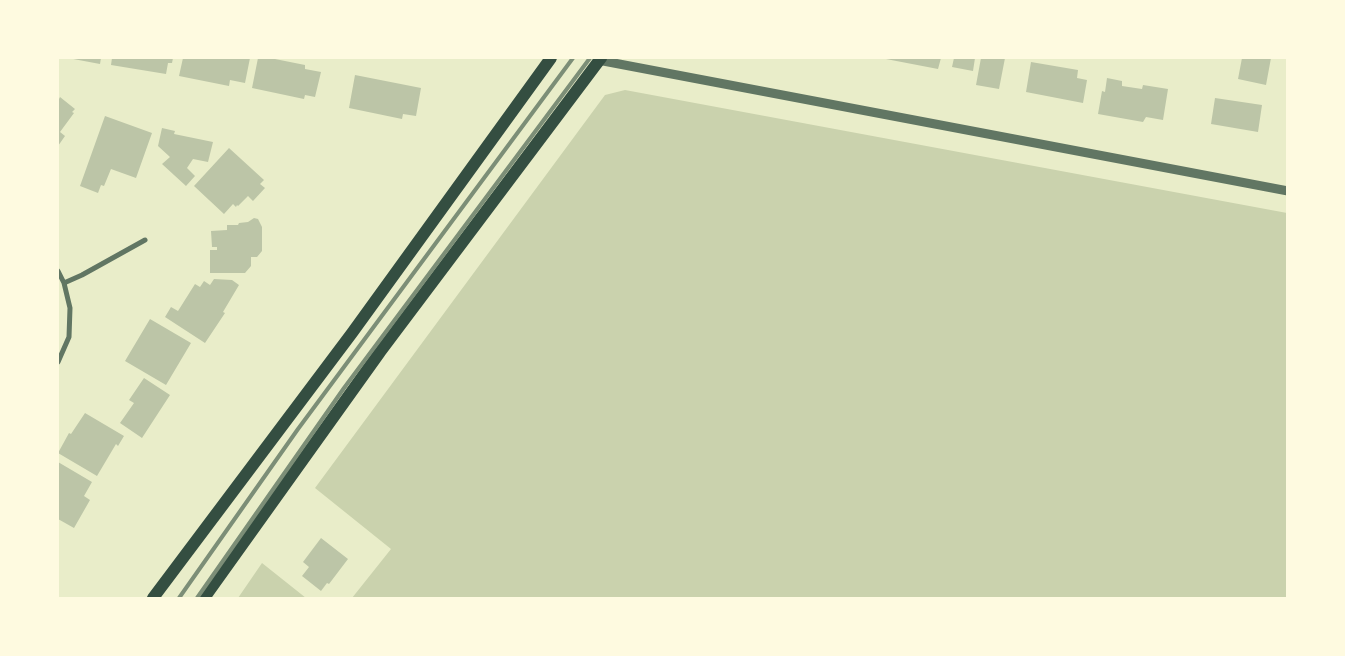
<!DOCTYPE html>
<style>
body{margin:0}
#map{position:relative;width:1345px;height:656px;overflow:hidden;background:#e9edc9;font-family:"Public Sans",sans-serif}
canvas{display:block}
.frame{position:absolute;inset:0;border:59px solid #fefae0;pointer-events:none}
</style>
<div id="map">
<canvas width="1345" height="656"></canvas>
<div class="frame"></div>
</div>
<script>
const g = document.querySelector('canvas').getContext('2d');
g.lineJoin = 'round';
function fill(path, color) {
  g.fillStyle = color;
  g.fill(path, 'evenodd');
}
function toPath(rows) {
  const path = new Path2D();
  for (const r of rows) {
    path.moveTo(r[0], r[1]);
    for (let i = 2; i < r.length; i += 2) path.lineTo(r[i], r[i + 1]);
  }
  return path;
}
function trace(path, color, width, dash) {
  g.strokeStyle = color;
  g.lineWidth = width;
  g.lineCap = dash ? 'butt' : 'round';
  g.setLineDash(dash || []);
  g.stroke(path);
}
fill(toPath([
 [625,90,1287,213,1287,598,352,598,391,549,315,488,605,95],
 [262,563,306,598,238,598]
]), '#cad2ad');
fill(toPath([
 [68,58,101,58,100,64],
 [112,58,173,58,172,63,168,63,166,74,111,65],
 [183,58,250,58,245,83,230,80,229,86,179,76],
 [258,58,270,58,305,65,305,69,321,72,315,97,305,95,304,99,252,88],
 [887,58,941,58,938,69,886,59],
 [954,58,975,58,973,71,952,67],
 [981,58,1005,58,999,89,976,85],
 [1242,58,1271,58,1266,85,1238,79],
 [1031,62,1078,70,1077,78,1087,80,1083,103,1026,92],
 [355,75,421,88,416,116,403,114,402,119,349,108],
 [1107,78,1122,81,1122,86,1142,89,1143,85,1168,89,1163,120,1146,117,1143,122,1098,114,1102,91,1105,92],
 [60,97,75,109,72,112,74,113,60,132,65,136,58,146,58,101],
 [1215,98,1262,105,1258,132,1211,124],
 [105,116,152,133,136,178,111,169,104,186,101,185,98,193,80,186],
 [162,128,175,131,174,134,213,142,208,162,193,159,187,168,195,176,186,186,162,164,170,157,158,146],
 [229,148,264,180,260,184,265,188,253,201,248,196,238,206,237,205,236,207,233,204,224,214,194,186],
 [254,218,258,219,262,227,262,251,257,257,251,257,251,266,245,273,210,273,210,250,217,250,217,247,212,247,211,231,227,230,227,225,238,225,239,223,248,222],
 [214,279,232,280,239,285,223,312,225,313,205,343,165,317,171,307,178,311,195,284,200,287,204,281,210,285],
 [150,319,191,343,166,385,125,361],
 [144,378,170,395,142,438,120,423,134,403,129,400],
 [85,413,124,436,118,446,116,444,97,476,58,453,69,433,71,434],
 [58,462,92,482,84,496,90,500,74,528,58,519],
 [321,538,348,559,329,584,327,583,321,591,302,576,309,567,303,562]
]), '#bcc5a7');
trace(toPath([
 [58,271,64,283,70,308,69,337,58,362],
 [64,283,82,275,145,240]
]), '#617663', 5);
trace(toPath([
 [598,60,1288,191]
]), '#617663', 9);
trace(toPath([
 [153,598,352,333,551,58],
 [204,598,380,352,601,58]
]), '#344e41', 12);
trace(toPath([
 [179,598,298,429,573,58],
 [197,598,344,388,590,58]
]), '#7c8e77', 4);
</script>
